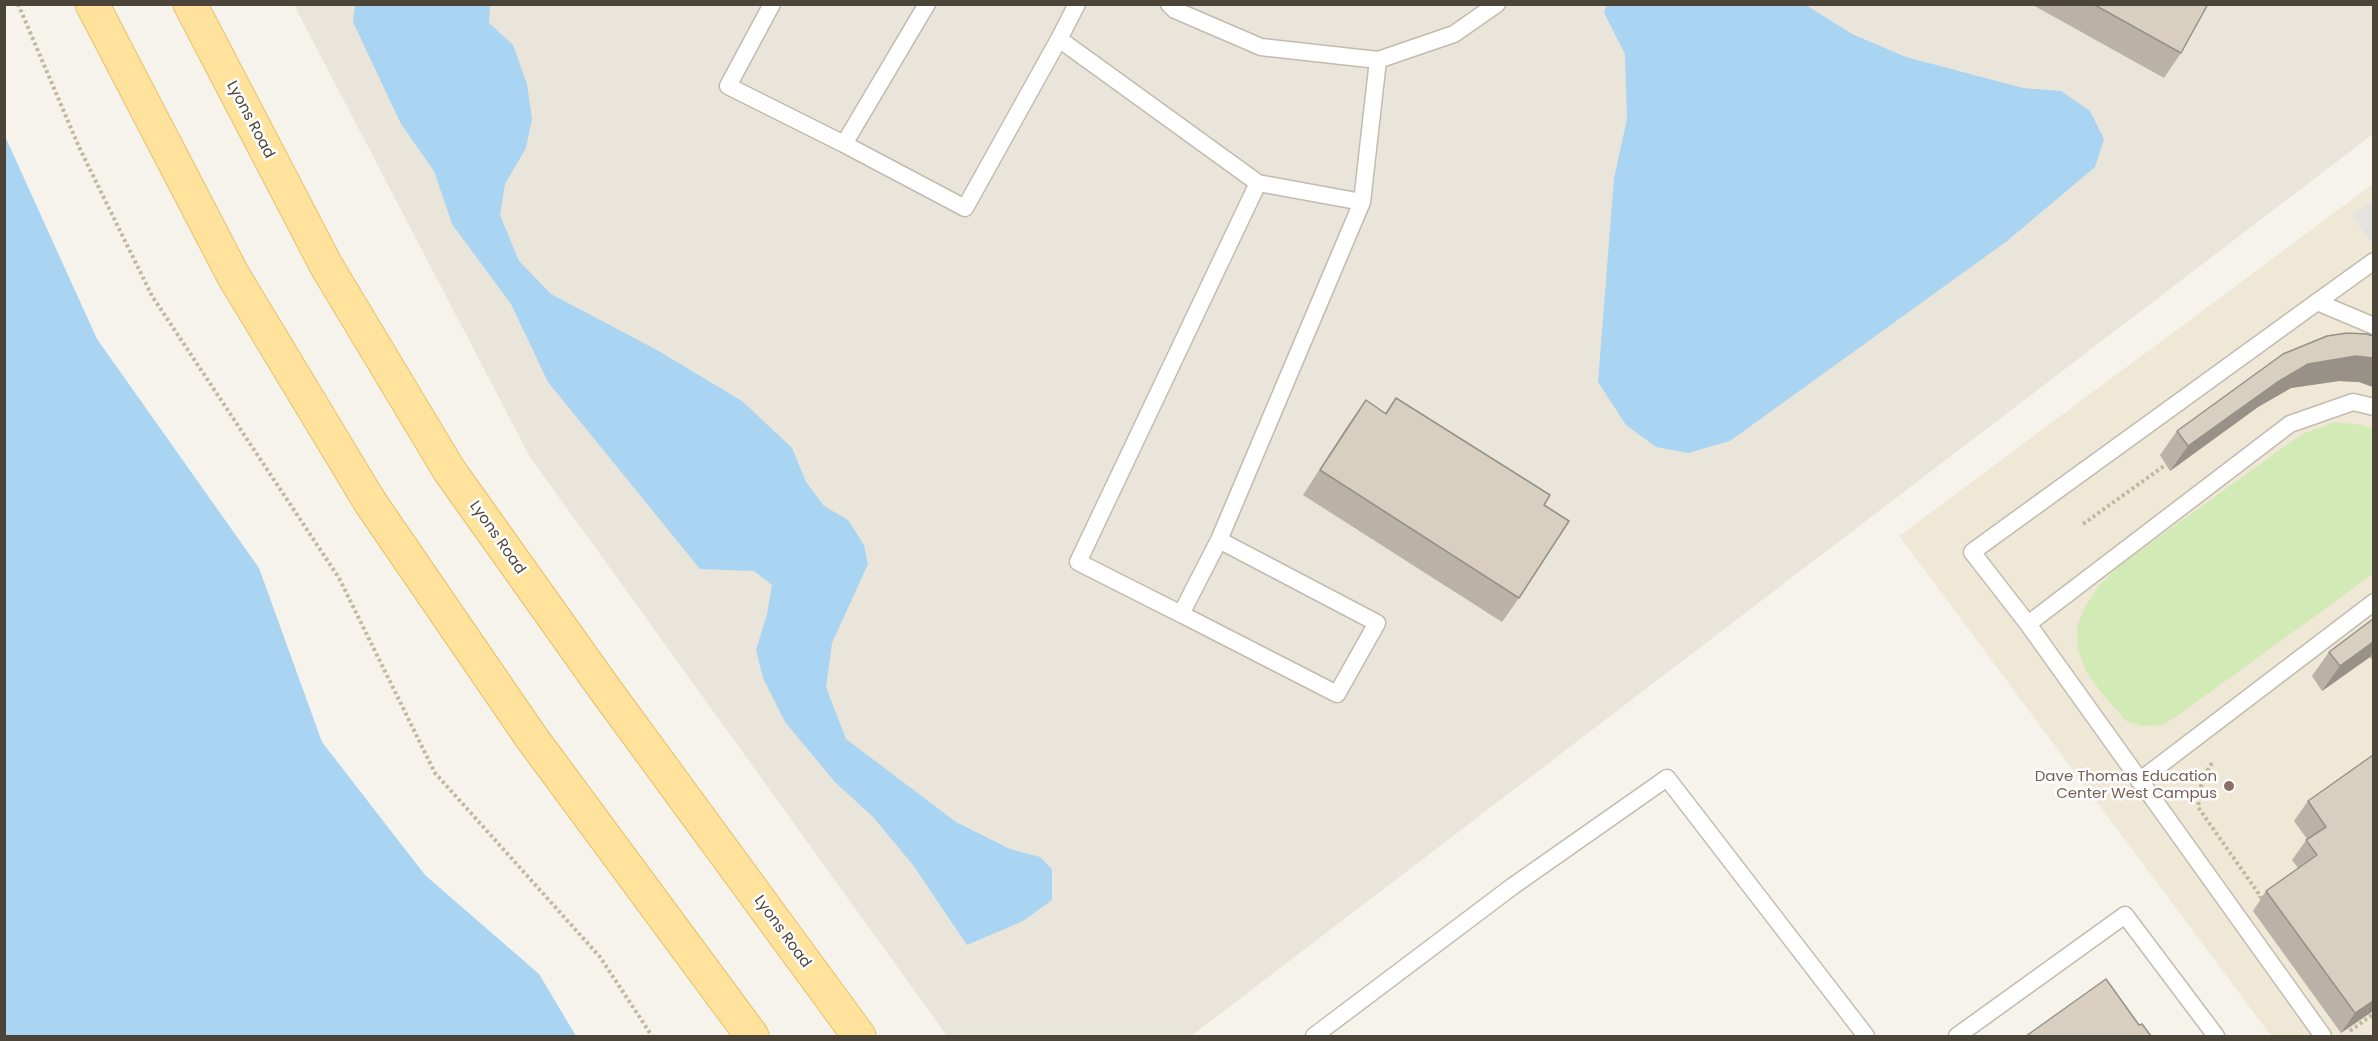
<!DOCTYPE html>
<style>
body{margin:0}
#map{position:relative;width:2378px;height:1041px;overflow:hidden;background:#f6f3ec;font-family:Poppins,sans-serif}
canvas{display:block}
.frame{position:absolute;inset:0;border:6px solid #4b4439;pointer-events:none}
</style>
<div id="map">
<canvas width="2378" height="1041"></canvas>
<div class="frame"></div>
</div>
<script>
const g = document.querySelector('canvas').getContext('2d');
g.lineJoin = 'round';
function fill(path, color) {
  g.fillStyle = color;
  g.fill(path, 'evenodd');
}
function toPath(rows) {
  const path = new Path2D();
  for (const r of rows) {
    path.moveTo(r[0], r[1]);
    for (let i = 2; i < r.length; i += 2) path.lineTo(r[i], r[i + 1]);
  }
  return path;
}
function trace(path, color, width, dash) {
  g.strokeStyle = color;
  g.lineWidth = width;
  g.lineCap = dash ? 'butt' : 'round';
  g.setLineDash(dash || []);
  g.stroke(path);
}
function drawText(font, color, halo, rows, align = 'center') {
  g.font = font + ' Poppins,sans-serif';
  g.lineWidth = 5;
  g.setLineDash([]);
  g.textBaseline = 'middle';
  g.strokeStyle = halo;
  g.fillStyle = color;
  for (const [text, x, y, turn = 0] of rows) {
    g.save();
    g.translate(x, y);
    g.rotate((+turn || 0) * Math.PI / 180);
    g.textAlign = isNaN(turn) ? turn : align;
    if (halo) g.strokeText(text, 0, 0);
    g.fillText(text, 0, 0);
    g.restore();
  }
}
fill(toPath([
 [294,5,2373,5,2373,134,1191,1036,947,1036,530,457]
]), '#eae5da');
fill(toPath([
 [2373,184,2373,1036,2271,1036,1899,536]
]), '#efe8d6');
fill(toPath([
 [2335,422,2362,425,2373,429,2373,574,2177,716,2162,725,2143,726,2126,721,2101,692,2086,671,2077,647,2077,627,2085,607,2098,587,2120,565,2302,434]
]), '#d2eab5');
fill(toPath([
 [2373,200,2373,245,2352,216]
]), '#e5e3e0');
fill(toPath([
 [355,5,490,5,489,23,513,45,527,84,532,119,526,148,505,184,500,215,519,261,551,294,657,350,742,401,792,448,806,482,824,506,848,520,864,545,868,564,832,643,826,687,846,739,956,822,1010,849,1040,857,1052,869,1052,900,1023,921,967,945,913,865,873,817,835,782,785,722,763,678,756,650,767,614,772,585,754,571,700,569,548,382,511,304,452,224,434,171,401,124,353,22],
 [1607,5,1806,5,1852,34,1906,57,2023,88,2061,91,2090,111,2104,139,2095,167,2007,241,1730,441,1688,453,1656,447,1626,425,1598,382,1614,178,1627,119,1625,54,1604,13],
 [4,134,97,339,259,568,322,742,425,875,539,974,576,1036,5,1036]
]), '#a9d4f2');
const lane = toPath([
 [772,4,728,86,844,144],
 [927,4,844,144,965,208,1059,39],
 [1077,4,1059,39,1258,183,1362,202,1219,540,1377,623,1337,694,1181,614],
 [1169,4,1175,10,1261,47,1378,60],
 [1362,202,1378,60,1454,34,1497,4],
 [2317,302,2374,261],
 [1219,540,1181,614,1078,562,1258,183],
 [2028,624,2290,424,2353,402,2374,407],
 [2139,781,2374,602],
 [1314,1036,1513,886,1667,778,1866,1036],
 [1957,1036,2125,915,2216,1036],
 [2323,1036,2028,624,1972,552,2317,302,2374,326]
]);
const primary = toPath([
 [92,4,233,275,370,502,531,737,752,1036],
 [190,4,327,267,449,470,604,688,859,1036]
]);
trace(lane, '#c2bbae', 19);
trace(primary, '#e6c16a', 35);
trace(toPath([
 [18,4,79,147,152,296,339,578,435,773,600,957,652,1036],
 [2083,524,2168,463],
 [2212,763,2202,780,2198,807,2261,897,2259,899],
 [2350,1031,2372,1015,2374,1017]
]), '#c4b79f', 4, [3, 3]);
trace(lane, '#fff', 16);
trace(primary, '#ffe39c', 33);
fill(toPath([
 [2031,4,2208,4,2181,53,2164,78],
 [2373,336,2373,387,2359,382,2339,381,2291,388,2258,407,2170,471,2160,455,2177,431],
 [1396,398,1544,505,1519,598,1502,622,1303,495,1348,425,1366,400,1385,413],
 [2373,619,2373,661,2370,657,2322,691,2312,676,2329,652],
 [2373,755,2373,1011,2341,1033,2253,911,2266,891,2298,868,2292,860,2307,839,2294,821,2308,801]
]), '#bab2a6');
fill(toPath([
 [2356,356,2373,358,2373,387,2359,382,2339,381,2291,388,2258,407,2170,471,2188,446,2276,383,2308,364],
 [2373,642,2373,652,2370,657,2322,691,2340,666],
 [2373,1001,2373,1011,2341,1033,2355,1013]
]), '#979187');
const building = toPath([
 [2093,4,2208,4,2181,53,2093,4],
 [2347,333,2367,334,2373,336,2373,358,2356,356,2308,364,2276,383,2188,446,2177,431,2283,354,2327,336,2347,333],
 [1396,398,1550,495,1544,505,1569,521,1519,598,1320,470,1366,400,1386,414,1396,398],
 [2373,619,2373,642,2340,666,2329,652,2373,619],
 [2373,755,2373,1001,2355,1013,2266,891,2317,855,2306,840,2326,827,2308,801,2373,755],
 [2106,979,2139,1025,2142,1024,2151,1036,2026,1036,2106,979]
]);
fill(building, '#d8cfc1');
trace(building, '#979187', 1.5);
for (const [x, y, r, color] of [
 [2229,786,6,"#8d6e63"]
]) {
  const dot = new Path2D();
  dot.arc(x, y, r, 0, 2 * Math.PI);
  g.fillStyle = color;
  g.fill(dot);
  trace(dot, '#fff', 2);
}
drawText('15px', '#4b4439', '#fff', [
 ["Lyons Road",250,120,62],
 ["Lyons Road",497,538,55],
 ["Lyons Road",782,932,54]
]);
drawText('15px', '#785e54', '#fff', [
 ["Dave Thomas Education",2217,777],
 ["Center West Campus",2217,794]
], 'right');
</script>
